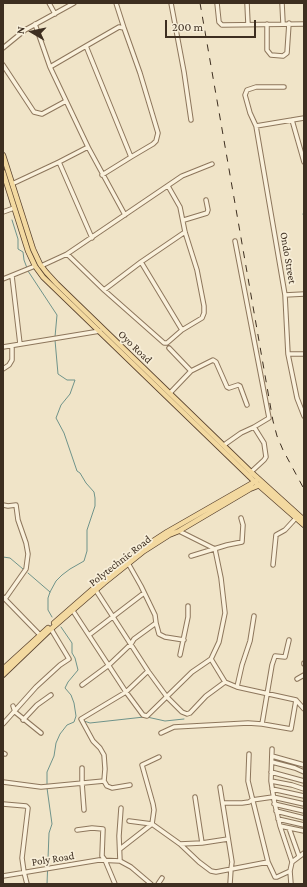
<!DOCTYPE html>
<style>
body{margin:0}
#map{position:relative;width:307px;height:887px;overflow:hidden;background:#f0e4c8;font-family:"Crimson Pro",serif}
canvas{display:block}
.frame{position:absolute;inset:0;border:4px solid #3d2e20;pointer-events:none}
.north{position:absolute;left:12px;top:12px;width:40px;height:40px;-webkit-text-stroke:3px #f7eed8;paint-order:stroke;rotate:279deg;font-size:11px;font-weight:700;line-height:16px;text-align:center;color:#3d2e20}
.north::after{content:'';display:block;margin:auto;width:14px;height:18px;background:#3d2e20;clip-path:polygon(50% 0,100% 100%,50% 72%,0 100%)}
.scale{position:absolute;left:165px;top:20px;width:91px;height:18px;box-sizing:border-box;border:2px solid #3d2e20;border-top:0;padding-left:5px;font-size:12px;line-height:14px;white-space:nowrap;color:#3d2e20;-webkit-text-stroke:3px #f7eed8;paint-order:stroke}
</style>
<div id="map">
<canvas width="307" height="887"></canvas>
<div class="frame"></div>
<div class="north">N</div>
<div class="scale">200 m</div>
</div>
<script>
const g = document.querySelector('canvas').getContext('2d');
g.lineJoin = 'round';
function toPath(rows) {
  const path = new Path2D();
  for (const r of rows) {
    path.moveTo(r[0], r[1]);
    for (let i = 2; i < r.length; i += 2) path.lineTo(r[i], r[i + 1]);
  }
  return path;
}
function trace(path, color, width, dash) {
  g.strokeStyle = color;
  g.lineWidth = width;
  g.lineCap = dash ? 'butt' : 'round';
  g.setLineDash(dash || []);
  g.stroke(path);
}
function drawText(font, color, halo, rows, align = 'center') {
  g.font = font + ' "Crimson Pro",serif';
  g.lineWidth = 3.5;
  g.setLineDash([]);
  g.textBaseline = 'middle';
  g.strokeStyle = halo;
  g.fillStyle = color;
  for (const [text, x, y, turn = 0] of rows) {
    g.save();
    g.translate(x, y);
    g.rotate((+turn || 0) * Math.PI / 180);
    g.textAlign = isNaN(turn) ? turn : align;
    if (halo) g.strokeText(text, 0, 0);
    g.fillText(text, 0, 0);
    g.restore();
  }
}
trace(toPath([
 [303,214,304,217],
 [12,220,18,239,18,249,23,252,24,260,27,268],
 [28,271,57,315,55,337],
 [3,557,10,558,23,569],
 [28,573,50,592],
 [52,617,48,610,48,598,50,592,56,581,62,575,70,569,84,561,87,551,87,530,95,506,95,498,94,492,86,483,80,473,77,471,64,433,56,418,61,405,70,394,75,380,67,380,58,374,55,340],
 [147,717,165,721,184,719],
 [84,721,90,723,144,717],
 [47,785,47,772,54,756,56,743,60,734,67,725,74,722,76,716,74,703,71,695,65,688,68,682,78,670,75,658,72,653,72,643,61,627],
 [47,884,49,833,52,824,47,788]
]), '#6f938a', 1);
const minor = toPath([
 [49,3,55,14],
 [116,3,124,28],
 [171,3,184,72,191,120],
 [217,3,219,22,222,25,304,24],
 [247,3,248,24],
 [282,3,283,23],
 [35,24,50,67],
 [267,24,267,50,271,55,283,56,287,53,289,23],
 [86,46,119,27,124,28,140,73,158,133,156,141,153,144,131,157],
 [3,48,25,30,74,3],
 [3,65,34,112,42,114,66,101],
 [284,87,256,87,247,90,245,95,250,113,256,126,285,295,288,354,297,398,304,416],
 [292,120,304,162],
 [256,126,304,118],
 [88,147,50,67,86,46,131,157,102,175],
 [59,162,88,147,125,215],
 [12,184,59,162,92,238],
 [168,186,180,207,185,232,197,270,204,306,204,313,202,318,182,330],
 [3,212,14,208],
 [184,220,207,213,208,210,206,200],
 [235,241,269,418,254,427],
 [67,254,182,176,212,164],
 [141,262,185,232],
 [41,266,67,254,104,290,141,262,182,330,167,343,164,343,104,290],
 [12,276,20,344],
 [3,279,35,266],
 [285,295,304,294],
 [3,347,100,331],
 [169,348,191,371],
 [288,354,304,354],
 [3,369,9,365,12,360,12,346],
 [170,393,191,371,213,360,216,362,227,387,229,388,238,385,240,386,247,405],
 [224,445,241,433,254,427,264,443,266,457,264,460,251,472],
 [3,505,8,506,16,505,18,520,26,543,28,554,26,569,5,599],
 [191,556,227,545,242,542,243,525,241,518],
 [128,563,141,586,155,615,156,623,159,634,165,637,184,640],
 [273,565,276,535,285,530,296,518],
 [95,589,148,671,167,697,182,712,187,714,190,713,206,696,225,682],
 [3,597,40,635],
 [73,611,126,692,143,715,147,716,192,672,211,659,219,642,225,613,221,578,215,549,179,531],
 [89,635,144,593],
 [180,655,188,617,188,606],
 [211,659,225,682,237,687,296,700,304,709],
 [304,663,304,664],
 [297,679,304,675],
 [82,685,109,665,131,644,134,639,156,623],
 [237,687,242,665,250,641,254,616],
 [13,706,15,712,41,733],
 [23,720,37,705,51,695],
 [3,724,36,687,60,665,69,659,51,629],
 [262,724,272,665,275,656,285,657,289,640],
 [161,733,174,727,248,723,262,724,291,729,296,700],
 [272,749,271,781,274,800,280,826,292,862],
 [3,753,5,754],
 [249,754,248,781,268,862,275,877,277,877,290,871],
 [272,756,304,765],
 [272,762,295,768,304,772],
 [82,768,82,783,84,810],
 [271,772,304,781],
 [104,781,105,769,104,755,100,748,93,741,81,719,126,692,148,671],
 [104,781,107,786,112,788,130,785],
 [271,781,292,785,304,789],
 [3,782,41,787,104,781],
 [220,787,232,862,231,869,230,884],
 [272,789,304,796],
 [195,797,202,843],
 [223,803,242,803,249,802,252,800,273,797,304,804],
 [3,804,26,806,28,808,22,858,24,872,27,884],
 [274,804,304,811],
 [276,811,304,818],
 [278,819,304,825],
 [129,821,152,824,180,844,199,862,211,871,216,872,268,862],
 [280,826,304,831],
 [289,828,299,856],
 [77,830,92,828,103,829,102,856,105,860,115,884],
 [180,844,202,843,228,839],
 [120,849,152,824,154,810,153,804,142,765,159,757],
 [120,861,119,836,121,808],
 [3,876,99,860,120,861,131,867,151,884],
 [158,884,162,878],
 [291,884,290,871,292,862,304,853]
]);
const major = toPath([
 [3,155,33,249,40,264,46,272,57,284,251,472,304,520],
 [3,172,28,251,35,266,43,277,255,482,304,525],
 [54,623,118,567,144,547,167,532,256,481],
 [3,669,48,628],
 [3,675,51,629,104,583,144,551,169,535,179,531,250,489,260,485]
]);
trace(minor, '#8d765c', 5.5);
trace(major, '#5b4430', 6);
trace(minor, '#faf1dc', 3.5);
trace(major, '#f3d9a0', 4.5);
trace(toPath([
 [200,3,273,421,277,436,283,450,304,489]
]), '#3d2e20', 1, [7, 7]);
drawText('11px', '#3d2e20', '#f7eed8', [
 ["Ondo Street",288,258,80],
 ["Oyo Road",135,347,44],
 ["Polytechnic Road",120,561,-38],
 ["Poly Road",53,859,-9]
]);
</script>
